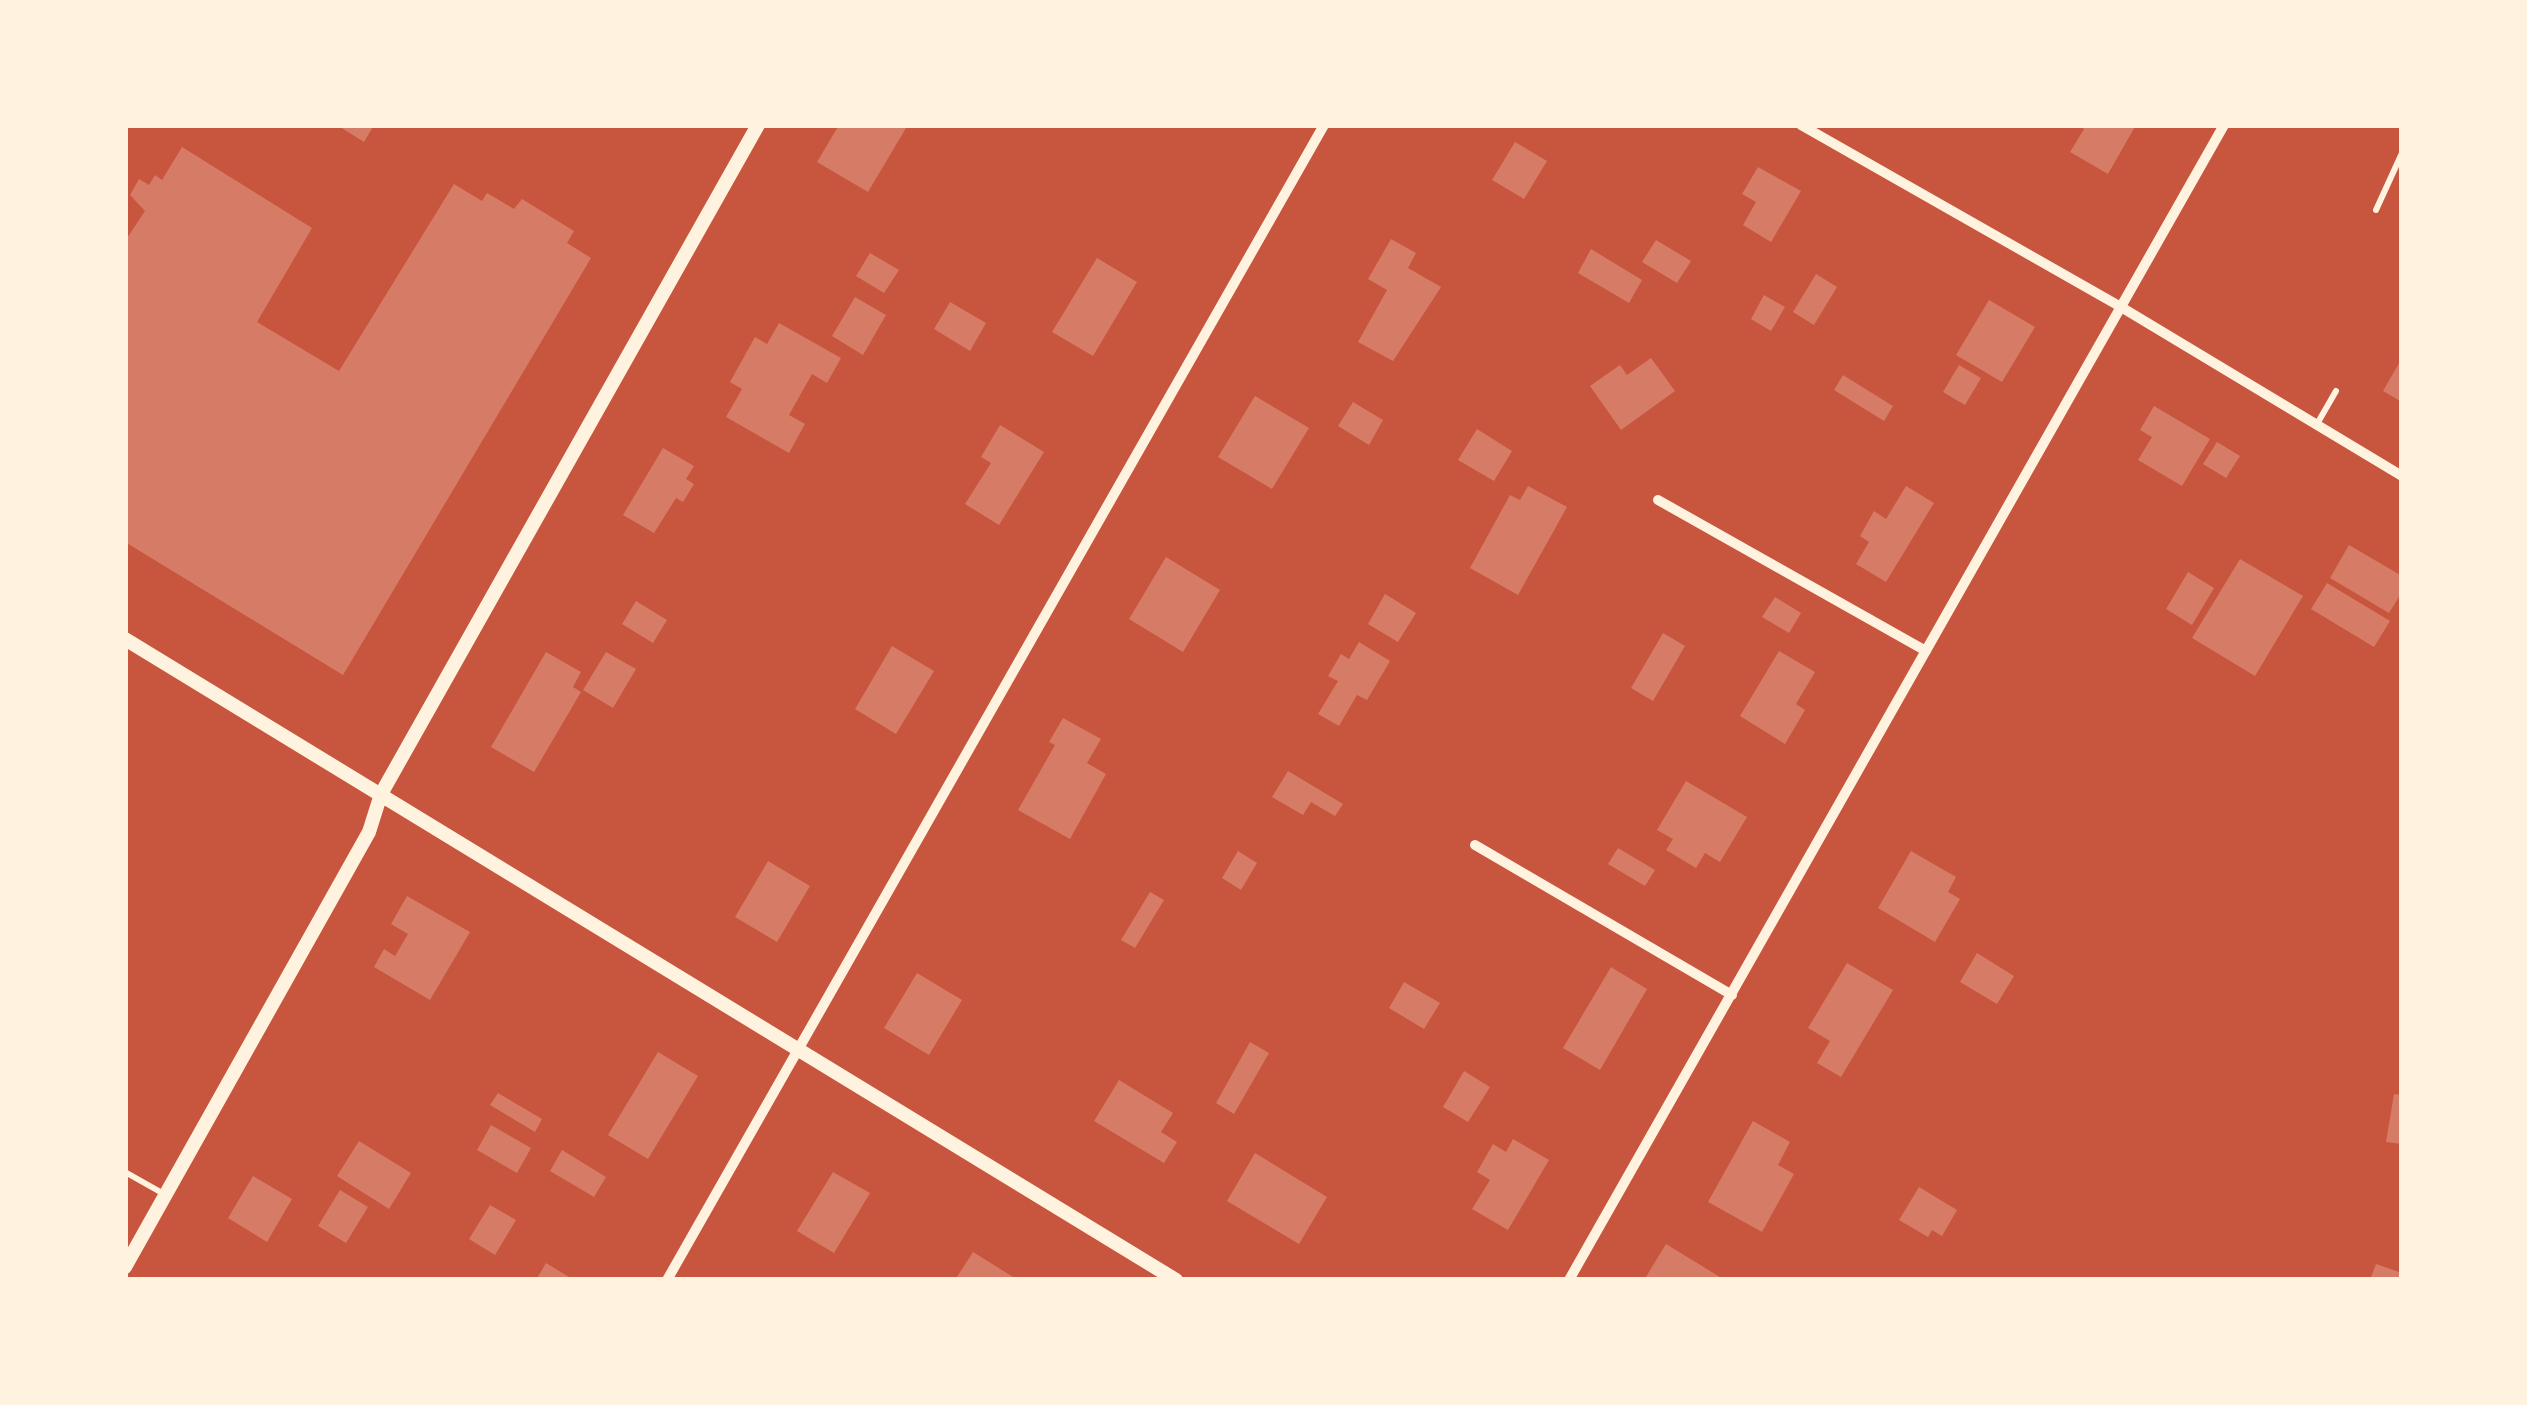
<!DOCTYPE html>
<style>
body{margin:0}
#map{position:relative;width:2527px;height:1405px;overflow:hidden;background:#c8553d;font-family:"Source Sans 3",sans-serif}
canvas{display:block}
.frame{position:absolute;inset:0;border:128px solid #fff3e0;pointer-events:none}
</style>
<div id="map">
<canvas width="2527" height="1405"></canvas>
<div class="frame"></div>
</div>
<script>
const g = document.querySelector('canvas').getContext('2d');
g.lineJoin = 'round';
function fill(path, color) {
  g.fillStyle = color;
  g.fill(path, 'evenodd');
}
function toPath(rows) {
  const path = new Path2D();
  for (const r of rows) {
    path.moveTo(r[0], r[1]);
    for (let i = 2; i < r.length; i += 2) path.lineTo(r[i], r[i + 1]);
  }
  return path;
}
function trace(path, color, width, dash) {
  g.strokeStyle = color;
  g.lineWidth = width;
  g.lineCap = dash ? 'butt' : 'round';
  g.setLineDash(dash || []);
  g.stroke(path);
}
fill(toPath([
 [337,125,374,125,364,142],
 [839,125,906,128,868,192,817,162],
 [2077,125,2136,125,2108,174,2070,152,2084,129],
 [1515,142,1547,161,1524,199,1492,180],
 [182,147,312,228,257,322,339,371,454,184,482,201,487,193,514,209,522,199,574,231,567,243,591,258,343,675,125,542,125,241,145,211,130,195,139,179,149,185,155,175,162,180],
 [1758,167,1801,191,1771,242,1743,225,1756,202,1742,194],
 [1391,239,1416,253,1408,268,1441,287,1393,361,1358,342,1387,290,1368,279],
 [1656,240,1691,261,1677,283,1642,262],
 [1591,249,1642,280,1629,303,1578,273],
 [870,253,899,270,884,293,856,276],
 [1097,258,1137,282,1093,356,1052,332],
 [1816,274,1837,287,1814,325,1793,312],
 [1764,295,1785,307,1771,331,1751,319],
 [855,297,886,315,863,355,832,336],
 [1989,300,2035,327,2002,382,1956,355],
 [950,302,986,323,970,351,934,329],
 [779,323,841,358,827,383,812,374,789,415,805,424,789,453,726,417,742,389,730,382,755,337,767,344],
 [1651,358,1675,391,1621,430,1590,386,1620,365,1627,375],
 [2402,358,2402,402,2383,391],
 [1959,365,1981,378,1965,405,1943,392],
 [1843,375,1893,406,1884,421,1834,390],
 [1255,396,1309,428,1272,489,1218,457],
 [1353,402,1383,420,1369,445,1338,426],
 [2154,406,2210,439,2182,486,2138,460,2152,437,2140,430],
 [1000,425,1044,452,999,525,965,504,991,463,981,457],
 [1477,429,1512,451,1494,481,1458,460],
 [2217,442,2240,456,2226,478,2203,464],
 [663,448,694,466,686,479,694,484,683,502,676,498,654,533,623,515],
 [1528,486,1567,507,1518,595,1470,568,1510,495,1520,500],
 [1906,486,1934,503,1886,582,1856,564,1869,542,1860,536,1874,511,1886,519],
 [2349,545,2402,576,2402,592,2389,613,2330,578],
 [1166,557,1220,590,1183,652,1129,619],
 [2240,559,2303,596,2255,676,2192,638],
 [2188,572,2214,588,2192,625,2166,609],
 [2327,583,2390,621,2374,647,2311,609],
 [1385,594,1416,613,1398,642,1368,624],
 [1775,597,1801,613,1789,633,1762,617],
 [636,601,667,620,653,643,622,624],
 [1663,633,1685,646,1653,701,1631,688],
 [1359,642,1390,661,1367,700,1357,695,1339,726,1318,714,1338,681,1328,676,1341,654,1349,659],
 [892,646,934,671,896,734,855,709],
 [1779,651,1815,672,1796,704,1805,710,1785,744,1740,716],
 [546,652,581,672,573,687,581,692,534,772,491,747],
 [606,652,636,669,613,708,583,690],
 [1063,718,1101,739,1087,763,1106,774,1070,839,1018,810,1055,745,1049,742],
 [1288,771,1343,804,1335,816,1311,802,1303,815,1272,797],
 [1686,781,1747,817,1720,862,1705,853,1696,868,1666,850,1673,839,1657,830],
 [1618,848,1655,870,1645,886,1608,864],
 [1238,851,1257,863,1241,890,1222,878],
 [1911,851,1956,877,1948,892,1960,899,1935,942,1878,908],
 [768,861,810,886,777,942,735,917],
 [1150,892,1164,900,1135,948,1121,940],
 [407,896,470,932,430,1000,374,967,384,949,395,956,408,934,391,924],
 [1977,953,2014,976,1997,1004,1960,982],
 [1847,963,1893,990,1841,1077,1817,1063,1830,1041,1808,1028],
 [1611,967,1647,989,1600,1070,1563,1048],
 [917,973,962,1000,929,1055,884,1028],
 [1404,982,1440,1003,1424,1029,1389,1008],
 [1250,1042,1269,1053,1234,1114,1216,1103],
 [658,1052,698,1076,648,1159,608,1135],
 [1464,1071,1490,1087,1468,1122,1443,1107],
 [1119,1080,1173,1113,1161,1132,1177,1142,1164,1163,1094,1121],
 [498,1093,542,1119,535,1132,490,1105],
 [2394,1094,2402,1095,2402,1144,2386,1142],
 [1753,1121,1790,1142,1778,1165,1794,1174,1762,1232,1708,1202],
 [491,1125,531,1148,517,1173,477,1150],
 [1513,1139,1549,1160,1508,1230,1472,1209,1490,1180,1477,1172,1493,1144,1506,1152],
 [359,1141,411,1173,389,1209,337,1176],
 [562,1150,606,1177,594,1197,550,1171],
 [1255,1153,1327,1197,1299,1244,1227,1201],
 [833,1172,870,1193,834,1253,797,1231],
 [253,1176,292,1199,267,1242,228,1218],
 [1919,1187,1957,1210,1942,1236,1932,1230,1928,1237,1899,1220],
 [340,1190,368,1207,346,1243,318,1226],
 [490,1205,516,1220,495,1255,469,1239],
 [1666,1244,1720,1277,1719,1280,1644,1280],
 [973,1252,1018,1280,955,1280],
 [546,1263,574,1280,536,1280],
 [2376,1264,2402,1273,2402,1280,2370,1280]
]), '#d67c66');
trace(toPath([
 [2376,210,2402,153],
 [2317,424,2336,391],
 [125,1172,164,1194]
]), '#fff3e0', 6);
trace(toPath([
 [1801,125,2121,307,2402,476],
 [1658,500,1926,651],
 [1475,845,1732,995],
 [667,1280,1324,125],
 [1569,1280,2224,125]
]), '#fff3e0', 10);
trace(toPath([
 [125,639,1176,1280],
 [125,1267,369,832,381,794,758,125]
]), '#fff3e0', 14);
</script>
